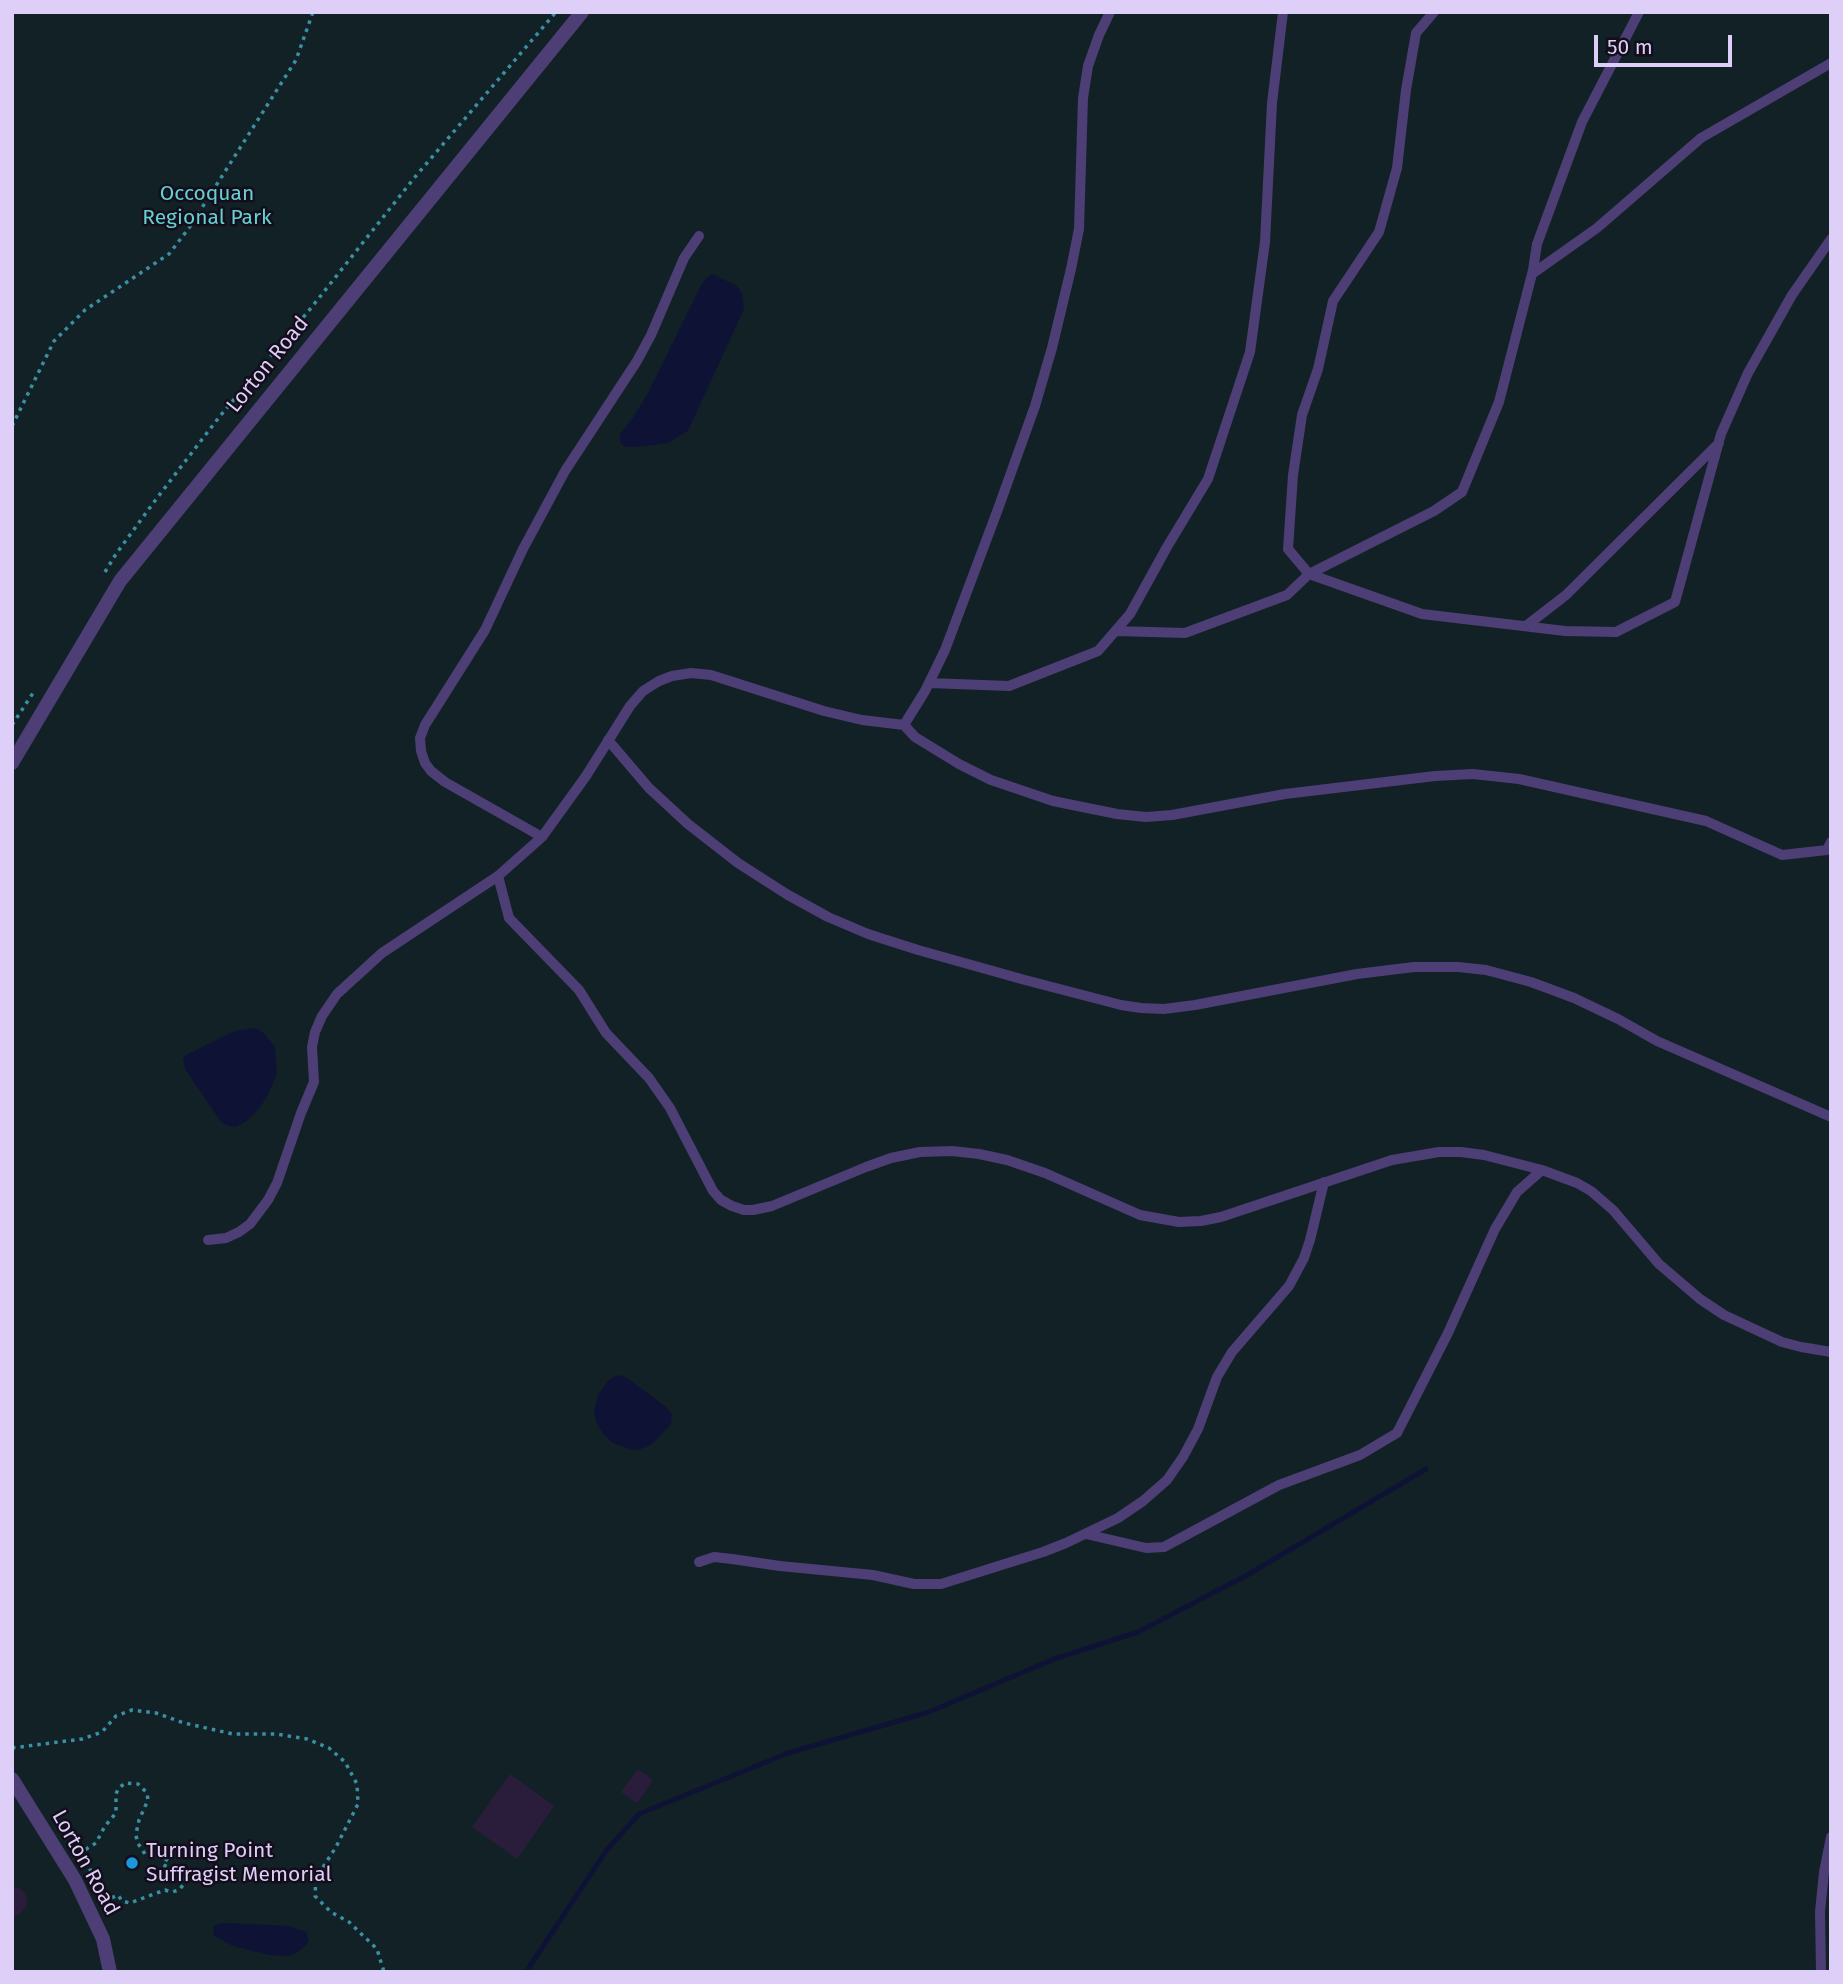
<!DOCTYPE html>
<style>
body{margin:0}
#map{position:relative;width:1843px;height:1984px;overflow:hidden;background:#140e1c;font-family:"Fira Sans",sans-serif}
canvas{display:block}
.frame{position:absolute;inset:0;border:14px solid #decff9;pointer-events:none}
.scale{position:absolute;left:1594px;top:35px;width:138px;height:32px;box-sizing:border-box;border:4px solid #decff9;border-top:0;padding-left:9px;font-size:21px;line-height:24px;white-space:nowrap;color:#decff9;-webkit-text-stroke:5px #140e1c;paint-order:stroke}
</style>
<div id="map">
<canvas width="1843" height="1984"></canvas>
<div class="frame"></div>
<div class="scale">50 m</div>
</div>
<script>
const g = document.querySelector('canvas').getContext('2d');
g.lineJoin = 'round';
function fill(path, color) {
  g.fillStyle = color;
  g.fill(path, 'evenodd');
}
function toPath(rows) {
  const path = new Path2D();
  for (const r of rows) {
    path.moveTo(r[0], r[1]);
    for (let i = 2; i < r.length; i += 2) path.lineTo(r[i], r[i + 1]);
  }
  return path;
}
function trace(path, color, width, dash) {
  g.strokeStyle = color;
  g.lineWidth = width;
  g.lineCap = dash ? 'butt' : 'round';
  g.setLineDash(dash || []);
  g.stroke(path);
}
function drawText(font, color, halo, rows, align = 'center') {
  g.font = font + ' "Fira Sans",sans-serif';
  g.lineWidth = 5;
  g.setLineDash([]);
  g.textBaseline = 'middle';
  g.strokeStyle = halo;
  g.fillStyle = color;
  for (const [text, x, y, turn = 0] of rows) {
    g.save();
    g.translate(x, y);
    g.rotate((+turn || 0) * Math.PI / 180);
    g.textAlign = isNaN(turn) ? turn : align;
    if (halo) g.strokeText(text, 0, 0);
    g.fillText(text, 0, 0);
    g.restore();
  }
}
fill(toPath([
 [12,12,1831,12,1831,1972,12,1972]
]), '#122126');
fill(toPath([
 [713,274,737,286,742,293,744,309,688,431,668,443,637,447,626,447,620,443,620,434,634,416,649,391,700,287,706,278],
 [255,1028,263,1032,275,1047,277,1074,268,1095,259,1109,244,1123,236,1127,229,1126,222,1123,208,1103,185,1069,183,1059,186,1055,235,1031],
 [620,1375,626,1377,666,1407,672,1414,671,1424,663,1433,652,1444,644,1448,636,1450,629,1449,611,1442,602,1432,596,1422,594,1411,598,1395,607,1382,613,1377],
 [225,1923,290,1926,306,1932,309,1939,307,1944,298,1952,288,1956,269,1955,233,1946,214,1936,213,1927,217,1924]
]), '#0e1335');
trace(toPath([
 [526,1972,606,1851,639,1814,788,1753,929,1712,1054,1659,1138,1632,1249,1574,1426,1469]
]), '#0e1335', 5);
fill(toPath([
 [638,1769,653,1780,637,1803,621,1792],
 [510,1774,554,1806,517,1859,472,1827],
 [12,1886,21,1889,27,1897,26,1907,19,1914,15,1916,12,1916]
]), '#2a1c3b');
trace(toPath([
 [12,426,54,341,85,310,169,254,189,228,296,60,313,12],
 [105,572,116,554,154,502,220,416,311,308,415,177,556,12],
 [12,725,35,690],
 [12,1748,82,1739,102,1732,116,1716,132,1710,156,1713,184,1723,233,1734,276,1734,307,1739,329,1748,345,1762,357,1784,358,1804,336,1847,316,1878,315,1896,331,1912,349,1922,377,1949,384,1972],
 [91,1872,83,1851,96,1843,105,1826,116,1813,116,1794,118,1789,125,1783,138,1784,147,1793,148,1800,139,1820,136,1834,137,1842,145,1854],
 [104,1901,118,1895,122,1901,130,1903,165,1890,172,1892,179,1890,184,1884,183,1873,163,1865,170,1854,161,1846]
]), '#3a8fa2', 3.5, [3.5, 5]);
trace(toPath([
 [1532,274,1597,228,1701,138,1831,63],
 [1309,574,1422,614,1565,631,1616,632,1675,602,1721,434,1748,373,1792,295,1831,239],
 [1309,574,1434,511,1462,492,1499,402,1533,270,1537,244,1582,122,1639,12],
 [1526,626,1566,595,1719,443],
 [1116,631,1185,633,1287,595,1309,574,1288,549,1293,475,1302,415,1318,369,1333,301,1379,232,1397,168,1406,90,1416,33,1434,12],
 [929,683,1009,686,1098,651,1130,614,1167,547,1208,479,1250,352,1265,242,1272,103,1283,12],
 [904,725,925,691,945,650,998,509,1035,406,1052,348,1071,269,1079,229,1083,98,1088,66,1099,35,1110,12],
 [608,740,649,788,688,824,738,863,788,895,828,917,868,934,918,950,1025,980,1121,1005,1141,1008,1164,1009,1195,1005,1357,974,1414,967,1458,967,1486,970,1531,982,1574,998,1618,1019,1657,1041,1831,1117],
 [542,837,445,782,431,771,425,763,421,751,420,738,425,725,485,630,523,549,565,471,637,361,651,335,684,258,699,236],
 [498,876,509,918,579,990,606,1033,649,1078,670,1108,713,1191,721,1200,732,1206,744,1210,753,1210,772,1206,866,1167,891,1158,920,1152,952,1151,979,1154,1007,1160,1045,1173,1140,1215,1179,1222,1201,1221,1221,1217,1392,1160,1439,1152,1461,1152,1484,1155,1542,1170,1577,1183,1591,1191,1613,1210,1659,1264,1700,1299,1724,1315,1782,1342,1801,1347,1831,1352],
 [208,1240,226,1238,239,1232,250,1224,268,1200,277,1183,301,1113,314,1082,312,1047,315,1032,322,1016,337,994,382,953,498,876,542,837,586,776,630,706,643,691,659,681,672,676,691,673,711,675,824,711,862,720,904,725,915,737,959,764,991,780,1053,801,1117,814,1146,817,1172,815,1285,794,1435,776,1473,774,1519,779,1706,821,1782,855,1827,850,1831,842],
 [1086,1534,1146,1548,1164,1547,1279,1485,1360,1455,1397,1433,1448,1333,1495,1229,1517,1192,1542,1170],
 [699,1562,714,1557,732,1559,780,1566,873,1575,914,1584,941,1584,1043,1552,1066,1543,1118,1518,1143,1501,1167,1480,1183,1457,1198,1429,1217,1377,1232,1352,1289,1286,1304,1258,1310,1240,1324,1182],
 [1821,1972,1820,1912,1824,1872,1831,1837]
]), '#4e3e76', 10);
trace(toPath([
 [12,763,120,581,582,12],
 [12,1779,75,1880,103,1939,110,1972]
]), '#4e3e76', 14);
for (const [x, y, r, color] of [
 [132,1863,7,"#1999db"]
]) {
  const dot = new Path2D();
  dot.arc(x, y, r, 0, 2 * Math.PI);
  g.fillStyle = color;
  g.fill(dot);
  trace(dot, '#140e1c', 2.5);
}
drawText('21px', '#64d0cf', '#140e1c', [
 ["Occoquan",207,194],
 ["Regional Park",207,218]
]);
drawText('21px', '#decff9', '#140e1c', [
 ["Lorton Road",268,365,-51],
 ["Lorton Road",85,1863,61]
]);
drawText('21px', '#decff9', '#140e1c', [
 ["Turning Point",146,1851],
 ["Suffragist Memorial",146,1875]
], 'left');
</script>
